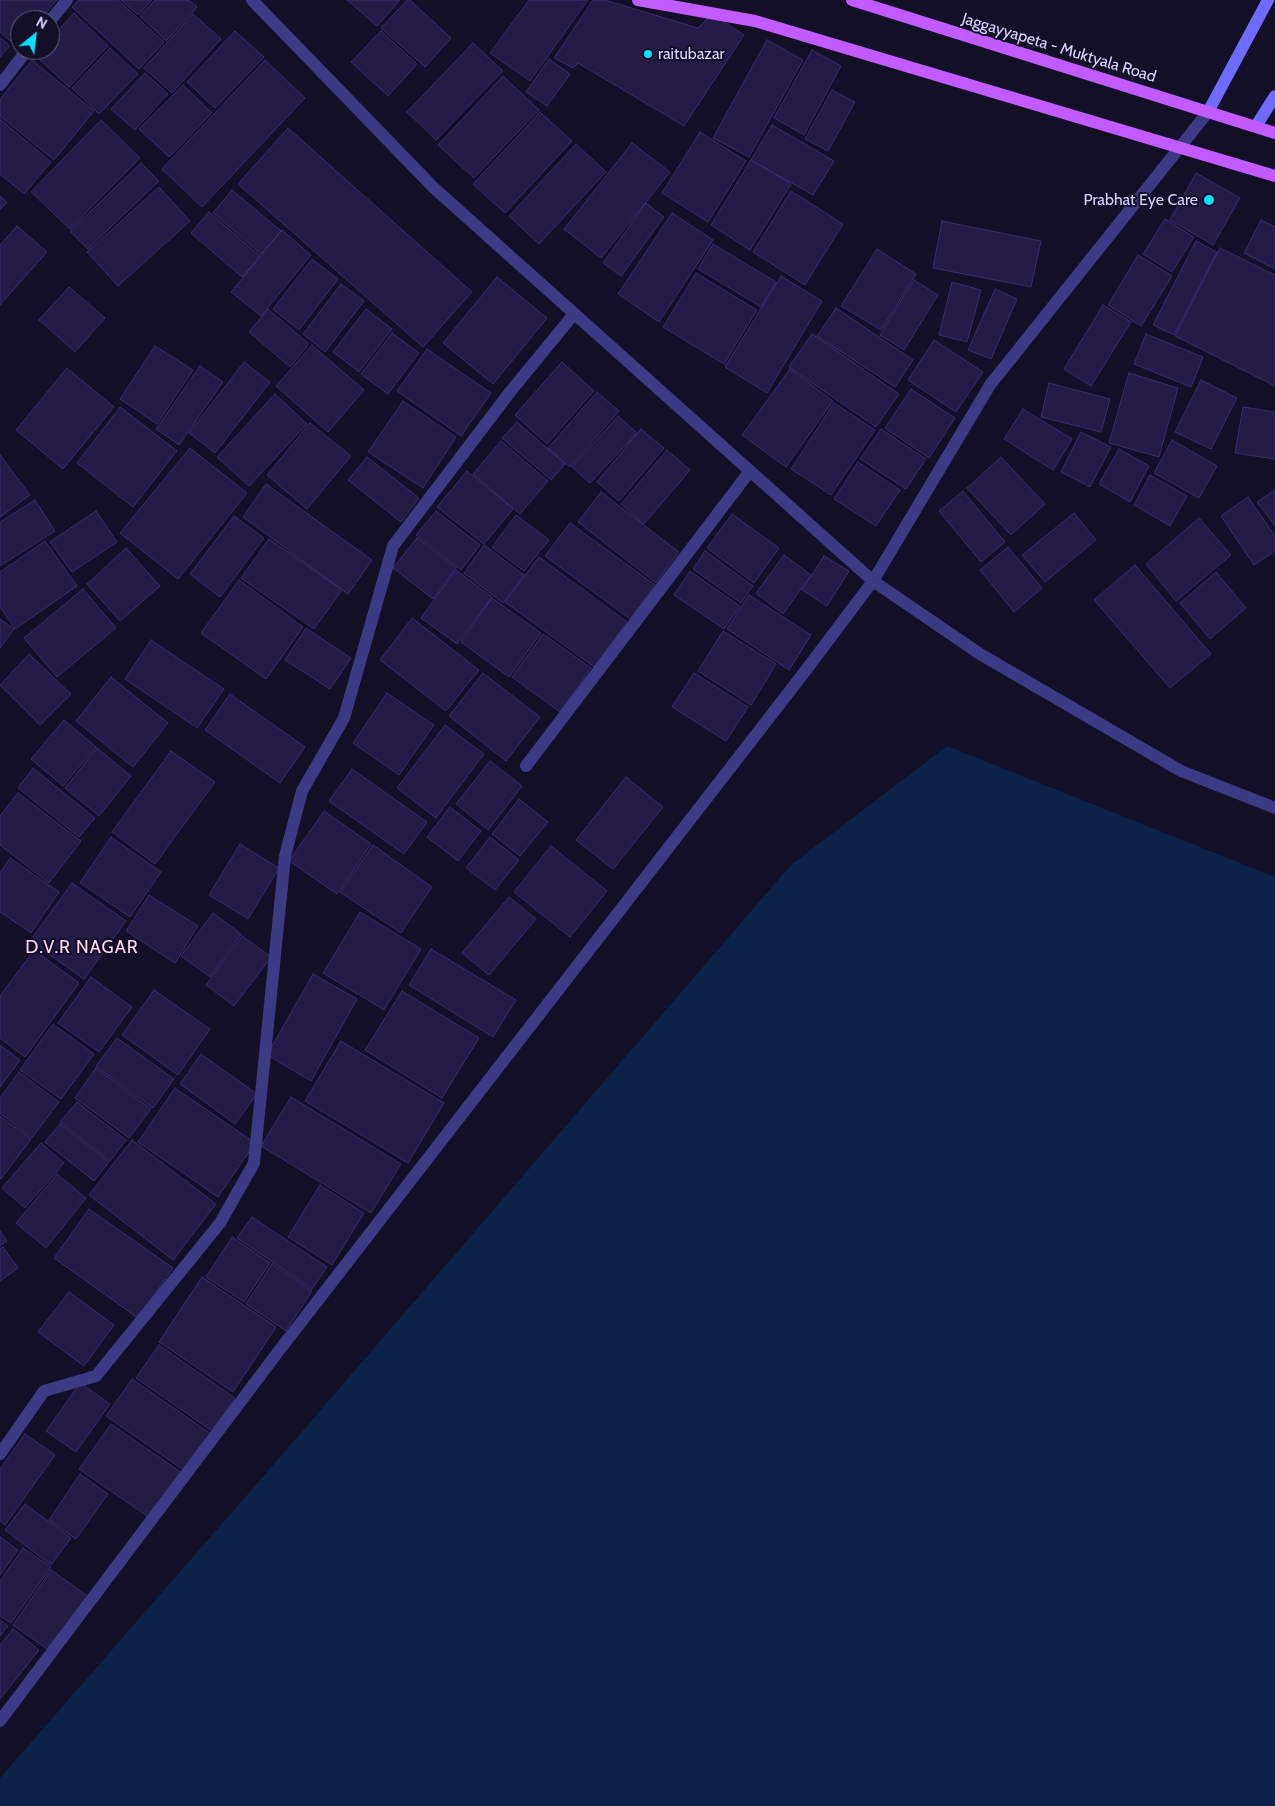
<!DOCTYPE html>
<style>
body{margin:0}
#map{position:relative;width:1275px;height:1806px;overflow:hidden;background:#130f26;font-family:Cabin,sans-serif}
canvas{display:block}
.north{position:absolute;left:10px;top:10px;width:50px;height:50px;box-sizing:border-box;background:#130f26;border:1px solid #625e7d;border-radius:50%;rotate:29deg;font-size:14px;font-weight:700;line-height:20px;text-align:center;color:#d9d4ff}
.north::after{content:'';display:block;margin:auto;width:18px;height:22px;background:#00e5ff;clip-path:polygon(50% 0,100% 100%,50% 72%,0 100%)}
</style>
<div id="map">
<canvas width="1275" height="1806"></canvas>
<div class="north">N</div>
</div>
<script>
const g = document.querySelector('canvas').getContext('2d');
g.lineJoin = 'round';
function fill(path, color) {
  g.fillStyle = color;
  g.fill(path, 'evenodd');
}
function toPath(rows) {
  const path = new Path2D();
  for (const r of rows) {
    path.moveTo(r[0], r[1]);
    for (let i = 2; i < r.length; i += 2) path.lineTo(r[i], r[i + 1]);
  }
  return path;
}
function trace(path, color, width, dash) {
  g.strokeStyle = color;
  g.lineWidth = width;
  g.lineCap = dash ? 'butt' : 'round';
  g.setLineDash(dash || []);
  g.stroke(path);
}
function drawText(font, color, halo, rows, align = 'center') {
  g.font = font + ' Cabin,sans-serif';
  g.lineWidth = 4;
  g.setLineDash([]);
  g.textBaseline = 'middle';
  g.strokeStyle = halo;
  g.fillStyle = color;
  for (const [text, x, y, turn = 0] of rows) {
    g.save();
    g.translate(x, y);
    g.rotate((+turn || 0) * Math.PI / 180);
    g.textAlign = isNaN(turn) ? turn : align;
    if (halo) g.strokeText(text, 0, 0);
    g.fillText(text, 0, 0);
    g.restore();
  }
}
fill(toPath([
 [947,746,1275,877,1275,1806,0,1806,0,1778,268,1471,791,865]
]), '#0c2248');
const building = toPath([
 [0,0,57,0,39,20,20,20,20,41,16,46,0,32,0,0],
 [79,0,118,0,164,42,139,69,72,7,79,0],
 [121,0,152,0,138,15,121,0],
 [155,0,189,0,197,7,166,41,140,16,155,0],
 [347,0,400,0,377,26,347,0],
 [407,0,410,0,451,38,425,67,381,28,407,0],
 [529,0,588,0,530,81,490,53,529,0],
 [593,0,605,0,698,28,712,14,744,35,684,126,578,63,573,68,554,58,593,0],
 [74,13,108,46,69,87,35,55,39,50,50,50,50,39,74,13],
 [193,14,221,39,172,93,144,68,193,14],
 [235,31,264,57,215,108,187,82,235,31],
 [381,31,417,64,388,96,351,62,381,31],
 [0,38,10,46,0,57,0,38],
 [767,40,803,60,749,157,713,138,767,40],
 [473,43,503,71,436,140,407,112,473,43],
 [110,48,138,74,99,114,72,88,110,48],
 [812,50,841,66,804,135,774,118,812,50],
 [549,59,570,74,547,106,526,92,549,59],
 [32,60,94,111,54,160,0,116,0,99,32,60],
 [265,60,305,98,202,207,162,169,265,60],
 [145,73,168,94,135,130,111,109,145,73],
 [503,76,539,110,474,178,438,145,503,76],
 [183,85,212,113,169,157,139,129,183,85],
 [832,90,855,102,828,151,805,139,832,90],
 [540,112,572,141,505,213,473,184,540,112],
 [0,119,51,162,24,194,0,174,0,119],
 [101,120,140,158,70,229,31,192,101,120],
 [772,125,834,161,813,195,751,160,772,125],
 [288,128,472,292,423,347,238,184,288,128],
 [700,132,746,161,708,222,662,193,700,132],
 [632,143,670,172,601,258,564,229,632,143],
 [576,144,606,172,539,244,509,216,576,144],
 [751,160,791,184,750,250,711,225,751,160],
 [141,163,159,181,88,249,70,231,141,163],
 [1196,173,1240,198,1213,245,1170,220,1196,173],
 [159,187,190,221,118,286,87,252,159,187],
 [232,190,281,231,261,254,213,213,232,190],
 [791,191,843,224,805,285,753,252,791,191],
 [0,196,7,202,0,210,0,196],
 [646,203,664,217,621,276,603,263,646,203],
 [209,212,260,256,242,277,191,233,209,212],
 [672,213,713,240,659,322,618,294,672,213],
 [1165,219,1194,237,1172,272,1143,254,1165,219],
 [1261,220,1275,227,1275,269,1244,253,1261,220],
 [942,221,1041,241,1031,287,933,268,942,221],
 [17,226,47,252,0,305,0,245,17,226],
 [282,230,311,255,261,316,231,292,282,230],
 [1196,241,1217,252,1174,335,1153,325,1196,241],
 [713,244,776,282,761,307,698,269,713,244],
 [1220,248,1275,275,1275,386,1175,336,1220,248],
 [877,249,916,274,881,330,841,306,877,249],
 [1138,255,1172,276,1141,326,1108,305,1138,255],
 [312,259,338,279,299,330,273,309,312,259],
 [696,273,757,310,724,364,663,327,696,273],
 [781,276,822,301,767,393,725,367,781,276],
 [497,277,547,318,493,384,443,343,497,277],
 [914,280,938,295,904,350,880,335,914,280],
 [952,282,981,290,967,342,939,335,952,282],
 [341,284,364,301,325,352,303,334,341,284],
 [69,287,105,318,75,352,39,320,69,287],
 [995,289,1017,299,991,359,968,350,995,289],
 [1103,305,1131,322,1091,386,1064,369,1103,305],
 [836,308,913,360,895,387,817,336,836,308],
 [268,309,309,344,290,367,249,332,268,309],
 [366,309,392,329,359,372,333,352,366,309],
 [392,333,419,353,388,394,361,374,392,333],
 [812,334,899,394,876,427,789,367,812,334],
 [1146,334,1203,357,1191,387,1134,364,1146,334],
 [934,340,983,372,956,412,908,380,934,340],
 [312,345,364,390,328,432,276,386,312,345],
 [155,346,193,370,157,424,120,399,155,346],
 [427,349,491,393,461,436,397,391,427,349],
 [244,362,270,382,215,453,189,433,244,362],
 [562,362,594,391,547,444,515,415,562,362],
 [200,366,223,382,179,445,156,429,200,366],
 [67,368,114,407,63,469,16,430,67,368],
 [790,369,833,401,786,467,742,435,790,369],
 [1129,373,1178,388,1159,457,1109,443,1129,373],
 [1201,380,1237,398,1211,449,1175,432,1201,380],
 [1049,383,1110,399,1101,432,1041,417,1049,383],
 [911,389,955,418,929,458,885,428,911,389],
 [597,392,619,411,570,467,548,448,597,392],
 [275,394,307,424,249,486,217,457,275,394],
 [403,401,456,437,423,488,368,452,403,401],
 [834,403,875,430,831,495,791,469,834,403],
 [120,407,177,451,133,507,77,463,120,407],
 [1243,407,1275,412,1275,459,1235,453,1243,407],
 [1023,409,1072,439,1053,470,1004,439,1023,409],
 [618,416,637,433,590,483,572,467,618,416],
 [517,422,565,464,551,480,502,438,517,422],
 [310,423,351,456,307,509,267,475,310,423],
 [641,429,664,448,619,501,597,482,641,429],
 [881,429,926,459,906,489,860,459,881,429],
 [1081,432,1111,447,1090,487,1061,472,1081,432],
 [1172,440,1217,466,1199,498,1154,473,1172,440],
 [501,441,548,481,520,514,473,474,501,441],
 [190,448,247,493,178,579,120,533,190,448],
 [1119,449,1149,466,1130,502,1099,484,1119,449],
 [667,450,690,470,644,524,621,504,667,450],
 [0,455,30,495,0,517,0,455],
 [367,457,419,498,401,522,348,480,367,457],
 [1001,457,1045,504,1011,535,967,488,1001,457],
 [858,462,900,490,876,526,834,499,858,462],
 [467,471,513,509,484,544,437,507,467,471],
 [1150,475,1187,496,1170,526,1134,505,1150,475],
 [266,484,372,560,348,594,243,517,266,484],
 [1275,490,1275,526,1257,502,1275,490],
 [963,491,1005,542,981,562,939,511,963,491],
 [601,492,679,552,656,583,578,522,601,492],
 [1248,497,1275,536,1275,551,1254,565,1221,516,1248,497],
 [35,500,55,531,0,566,0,522,35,500],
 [96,511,117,542,72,572,50,542,96,511],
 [436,511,480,545,461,570,416,535,436,511],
 [1074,513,1096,540,1045,582,1022,555,1074,513],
 [732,514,779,548,754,583,707,548,732,514],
 [516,515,549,540,524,571,492,547,516,515],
 [234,516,264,538,220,597,190,574,234,516],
 [1199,518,1231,555,1176,601,1146,564,1199,518],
 [570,523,655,585,630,619,545,556,570,523],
 [417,538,456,568,433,599,393,568,417,538],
 [269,539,342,590,314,629,241,578,269,539],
 [45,541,77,586,15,629,0,607,0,572,45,541],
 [484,545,524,575,503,603,464,573,484,545],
 [1008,547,1042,588,1014,612,980,570,1008,547],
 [126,548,160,586,120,621,87,584,126,548],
 [705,551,753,586,741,603,693,569,705,551],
 [784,555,811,575,783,614,756,593,784,555],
 [824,556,849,571,827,606,802,590,824,556],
 [539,557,627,622,594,667,505,602,539,557],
 [1135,565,1211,654,1170,688,1094,600,1135,565],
 [456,570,492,597,457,644,421,618,456,570],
 [690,571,740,606,724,629,674,595,690,571],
 [1216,572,1246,608,1210,639,1180,603,1216,572],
 [239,580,303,627,266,679,201,633,239,580],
 [83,589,116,628,57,677,24,638,83,589],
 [749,595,811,635,789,670,727,629,749,595],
 [492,598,541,633,509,677,461,642,492,598],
 [412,618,479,670,446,711,380,660,412,618],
 [0,619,14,629,0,648,0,619],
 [306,628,351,658,330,689,285,660,306,628],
 [723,631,776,664,751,705,698,671,723,631],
 [543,634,591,668,560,712,512,677,543,634],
 [151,640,224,689,197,728,125,679,151,640],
 [29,654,71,694,40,725,0,685,29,654],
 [483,673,540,717,506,761,449,716,483,673],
 [694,673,748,707,726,741,672,707,694,673],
 [111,677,168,723,133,767,76,721,111,677],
 [387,693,434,725,399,775,353,743,387,693],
 [230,694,305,747,280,783,205,730,230,694],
 [64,720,96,747,63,786,31,759,64,720],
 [445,725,484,754,436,818,397,788,445,725],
 [97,748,131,776,99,816,65,788,97,748],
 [171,751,215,782,155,864,112,832,171,751],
 [490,761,522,786,488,830,456,804,490,761],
 [33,768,95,818,79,837,18,788,33,768],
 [352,769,427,822,404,854,329,801,352,769],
 [626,777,663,807,613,869,576,840,626,777],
 [18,793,81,841,49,883,0,845,0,816,18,793],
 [519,799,548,822,520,856,492,834,519,799],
 [450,807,481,831,458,861,427,837,450,807],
 [324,811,371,844,337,894,289,861,324,811],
 [111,837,161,872,130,917,80,883,111,837],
 [490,837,519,860,495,890,466,868,490,837],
 [240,844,279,868,248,919,209,895,240,844],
 [373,845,432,887,401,933,340,892,373,845],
 [551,846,607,891,570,937,514,892,551,846],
 [10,858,59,892,31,933,0,912,0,873,10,858],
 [72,883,126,921,84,979,30,941,72,883],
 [149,895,198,926,175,963,126,931,149,895],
 [509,897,536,919,489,975,462,953,509,897],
 [360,912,421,949,384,1010,323,973,360,912],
 [213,913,241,934,210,977,181,956,213,913],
 [242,936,271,957,234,1006,206,985,242,936],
 [431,949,516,1000,493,1037,409,985,431,949],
 [34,950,79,983,25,1057,0,1038,0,996,34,950],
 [313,974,357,999,311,1081,267,1055,313,974],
 [91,977,132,1007,99,1052,58,1023,91,977],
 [154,990,210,1029,178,1075,122,1035,154,990],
 [402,991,479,1038,442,1098,365,1050,402,991],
 [53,1024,94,1054,61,1099,20,1070,53,1024],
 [117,1038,174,1079,153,1108,96,1066,117,1038],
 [341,1041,444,1103,408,1163,305,1101,341,1041],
 [0,1045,20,1060,0,1087,0,1045],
 [201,1054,257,1094,235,1124,180,1084,201,1054],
 [96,1068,151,1109,129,1138,75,1098,96,1068],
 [19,1072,59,1102,32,1138,0,1113,0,1098,19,1072],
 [175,1088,255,1143,218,1197,138,1142,175,1088],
 [291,1097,401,1164,371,1213,261,1146,291,1097],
 [77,1102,126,1140,110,1161,60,1122,77,1102],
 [0,1116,31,1139,1,1179,0,1178,0,1116],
 [60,1124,109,1162,94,1181,45,1142,60,1124],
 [132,1140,216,1204,173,1260,89,1195,132,1140],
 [41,1143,64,1163,25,1208,2,1188,41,1143],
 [57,1174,86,1198,46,1248,16,1223,57,1174],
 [320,1185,364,1213,332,1265,288,1237,320,1185],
 [89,1209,173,1268,138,1318,54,1258,89,1209],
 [252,1217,327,1267,312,1289,237,1238,252,1217],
 [0,1231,7,1241,0,1246,0,1231],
 [232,1237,270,1263,244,1302,206,1277,232,1237],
 [3,1247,18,1268,0,1281,0,1249,3,1247],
 [272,1264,312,1291,286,1331,246,1304,272,1264],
 [202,1277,276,1327,233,1392,159,1342,202,1277],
 [69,1292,114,1325,84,1366,38,1332,69,1292],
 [159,1345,235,1398,212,1431,136,1378,159,1345],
 [132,1379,211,1434,185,1471,106,1416,132,1379],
 [80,1383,110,1404,76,1452,46,1431,80,1383],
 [111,1424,182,1473,150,1518,79,1469,111,1424],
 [25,1434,55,1455,5,1525,0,1521,0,1469,25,1434],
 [80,1474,108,1494,76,1539,49,1520,80,1474],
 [25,1504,71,1538,51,1565,5,1530,25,1504],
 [0,1537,18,1550,0,1575,0,1537],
 [23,1548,51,1567,11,1623,0,1616,0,1581,23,1548],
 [51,1570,88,1596,50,1651,13,1625,51,1570],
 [0,1620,8,1626,0,1636,0,1620],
 [13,1629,39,1650,0,1699,0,1645,13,1629]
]);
fill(building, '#241b47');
trace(building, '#3b2d73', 1);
trace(toPath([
 [252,0,434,188,873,581,980,654,1181,771,1275,808],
 [50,21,67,0],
 [0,85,27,50],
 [526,766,750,471],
 [0,1454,44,1391,96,1376,220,1223,254,1163,285,856,302,791,344,718,393,546,510,392,574,314],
 [0,1721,278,1352,806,670,873,581,990,385,1208,112]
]), '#3d3a85', 12);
trace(toPath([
 [1208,112,1268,0],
 [1256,126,1275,96]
]), '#6f6bff', 12);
trace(toPath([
 [638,0,755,21,1275,176],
 [852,0,1275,133]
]), '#c25bff', 12);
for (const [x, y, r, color] of [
 [648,54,5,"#00e5ff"],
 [1209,200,6,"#00e5ff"]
]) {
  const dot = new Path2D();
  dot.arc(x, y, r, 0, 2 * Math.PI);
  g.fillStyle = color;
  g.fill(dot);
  trace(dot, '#130f26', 2);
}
drawText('16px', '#d9d4ff', '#130f26', [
 ["Jaggayyapeta - Muktyala Road",1059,48,17]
]);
drawText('16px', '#d9d4ff', '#130f26', [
 ["raitubazar",658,54],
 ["Prabhat Eye Care",1198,200,"right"]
], 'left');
g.letterSpacing = '1px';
drawText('18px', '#ffd6f0', '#130f26', [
 ["D.V.R NAGAR",82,948]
]);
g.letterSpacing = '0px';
</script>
